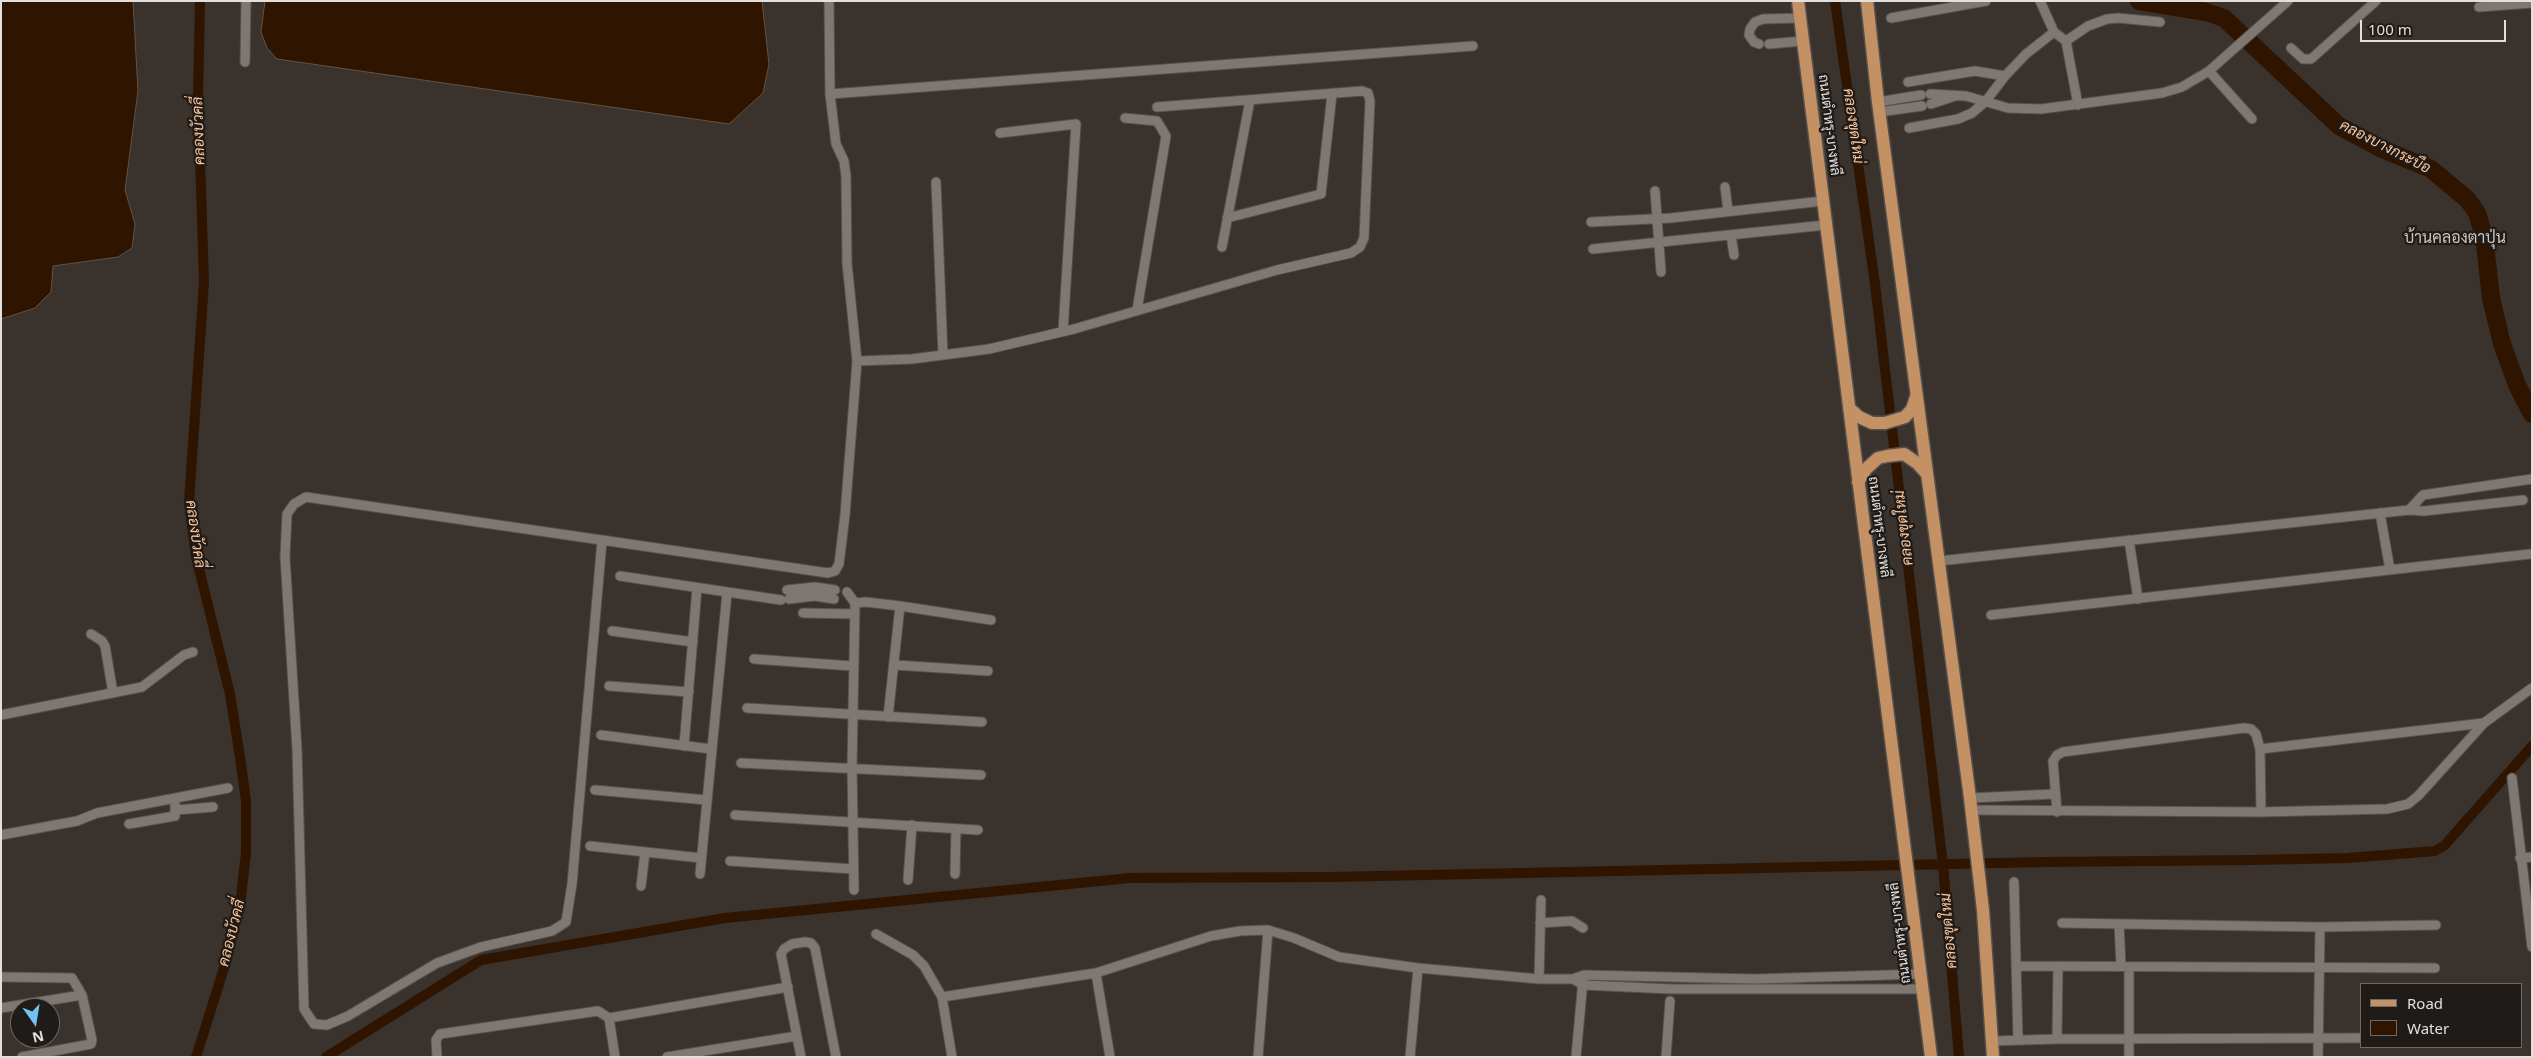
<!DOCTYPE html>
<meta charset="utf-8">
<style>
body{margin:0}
#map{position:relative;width:2533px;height:1058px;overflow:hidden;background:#39322d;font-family:"Noto Sans",sans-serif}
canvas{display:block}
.frame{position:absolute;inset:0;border:2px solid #e3dfdc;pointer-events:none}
.legend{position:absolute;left:2360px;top:983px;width:162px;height:65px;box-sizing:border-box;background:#1e1b18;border:1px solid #6d6966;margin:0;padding:6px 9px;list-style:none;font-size:15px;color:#e3dfdc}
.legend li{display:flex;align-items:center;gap:10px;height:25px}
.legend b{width:25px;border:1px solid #6d6966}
.north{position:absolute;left:10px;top:998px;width:50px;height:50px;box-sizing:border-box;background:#1e1b18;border:1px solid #6d6966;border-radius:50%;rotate:167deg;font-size:14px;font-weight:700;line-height:20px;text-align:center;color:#e3dfdc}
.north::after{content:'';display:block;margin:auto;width:18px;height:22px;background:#73c1f5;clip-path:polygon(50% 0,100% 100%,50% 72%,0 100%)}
.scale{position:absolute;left:2360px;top:20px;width:146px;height:22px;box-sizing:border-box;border:2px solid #e3dfdc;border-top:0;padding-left:6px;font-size:15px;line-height:18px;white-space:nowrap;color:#e3dfdc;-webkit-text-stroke:4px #1e1b18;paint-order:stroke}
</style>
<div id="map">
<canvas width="2533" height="1058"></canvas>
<div class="frame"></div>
<ul class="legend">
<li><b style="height:6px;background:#c49164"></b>Road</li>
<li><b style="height:14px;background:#2f1500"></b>Water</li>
</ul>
<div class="north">N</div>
<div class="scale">100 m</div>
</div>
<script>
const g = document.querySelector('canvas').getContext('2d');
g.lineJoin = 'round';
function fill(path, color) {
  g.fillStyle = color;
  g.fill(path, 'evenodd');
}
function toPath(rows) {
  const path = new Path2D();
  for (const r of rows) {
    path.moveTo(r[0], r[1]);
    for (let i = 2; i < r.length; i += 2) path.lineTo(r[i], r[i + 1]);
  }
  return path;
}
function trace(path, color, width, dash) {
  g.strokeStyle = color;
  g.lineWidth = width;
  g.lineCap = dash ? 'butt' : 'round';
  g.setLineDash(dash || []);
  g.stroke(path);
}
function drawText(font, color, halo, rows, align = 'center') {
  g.font = font + ' "Noto Sans",Sarabun,sans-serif';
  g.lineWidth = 4.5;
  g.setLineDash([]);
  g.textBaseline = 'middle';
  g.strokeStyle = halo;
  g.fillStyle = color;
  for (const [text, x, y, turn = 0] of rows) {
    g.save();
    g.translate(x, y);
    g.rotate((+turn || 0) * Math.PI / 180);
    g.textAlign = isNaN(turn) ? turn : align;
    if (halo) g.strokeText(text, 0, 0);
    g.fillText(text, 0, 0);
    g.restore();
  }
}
const water = toPath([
 [1,1,133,1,138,91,125,190,135,224,132,248,118,257,53,266,51,292,35,308,1,319,1,1],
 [265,1,762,1,769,64,763,93,729,124,277,59,267,48,261,32,265,1]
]);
fill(water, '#2f1500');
trace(water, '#655242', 1);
trace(toPath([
 [1835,1,1875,284,1943,865,1959,1057],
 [196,1057,225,965,241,897,246,853,246,801,240,757,230,694,196,557,189,502,204,282,198,98,200,1],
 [326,1057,481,960,725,918,1130,878,1330,877,2047,862,2251,860,2348,858,2435,851,2444,846,2532,746]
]), '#2f1500', 10);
trace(toPath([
 [2139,1,2206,12,2224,18,2339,126,2382,149,2431,169,2468,200,2477,213,2484,236,2491,298,2502,344,2517,385,2532,414]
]), '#2f1500', 18);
const minor = toPath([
 [2040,1,2054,32,2066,41,2088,26,2107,19,2118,18,2160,22],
 [2479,7,2532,3],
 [1891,18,1986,1],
 [2066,41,2078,105],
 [1759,44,1754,42,1749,35,1750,29,1755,22,1763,19,1800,18],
 [1769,44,1803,41],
 [2291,48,2303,59,2311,59,2376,1],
 [245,62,246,1],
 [2209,71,2252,119],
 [1908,82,1975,71,2005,76],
 [830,94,1473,46],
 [1930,94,1966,96,2008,108,2041,109,2162,93,2182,87,2209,71,2288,1],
 [1878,102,1921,95],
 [1931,104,1955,96],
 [1879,112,1922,106],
 [1125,118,1157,121,1166,136,1137,310],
 [1909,128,1958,119,1972,113,1986,101,2005,76,2026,54,2054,32],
 [1000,133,1076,124,1063,331],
 [936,182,943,355],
 [1725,187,1728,211],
 [1655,191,1661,272],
 [1227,218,1321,194,1332,94],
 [1591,222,1671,218,1823,201],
 [1731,235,1734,255],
 [1222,247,1250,100],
 [1593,249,1826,225],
 [857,361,912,359,989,349,1074,329,1277,270,1351,253,1360,247,1364,238,1370,101,1368,93,1362,91,1157,107],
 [2409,510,2424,511,2523,500],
 [2380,513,2390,570],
 [2129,540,2138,599],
 [602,541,572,884,566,922,552,931,481,947,437,963,348,1016,327,1025,314,1024,304,1009,297,749,285,557,287,514,294,504,306,497,828,573,835,571,839,564,845,515,857,361,847,263,846,176,844,161,836,144,830,94,829,1],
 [1939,561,2409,510,2423,495,2532,479],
 [620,576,781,600],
 [787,590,815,587,835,590],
 [847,592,855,603,852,767,854,890],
 [789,599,815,596,834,599],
 [855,603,866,602,900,606,991,620],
 [803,613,855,614],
 [1991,615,2530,554],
 [612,631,693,642],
 [91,634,102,641,105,646,113,693],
 [754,659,852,666],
 [895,665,988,671],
 [609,686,689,692],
 [747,708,982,722],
 [1,715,142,687,184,655,193,652],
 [888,717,900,606],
 [601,735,711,749],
 [684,746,697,588],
 [2260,749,2484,723],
 [741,763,981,775],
 [2512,778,2532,947],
 [595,790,707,800],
 [1970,798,2055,794],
 [176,810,213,807],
 [1971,810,2261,812,2387,809,2408,804,2418,796,2484,723,2532,688],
 [2057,812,2053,761,2057,755,2063,752,2244,728,2251,729,2256,734,2260,749,2261,812],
 [735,815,978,830],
 [129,824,175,816,175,798],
 [1,835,77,821,97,813,228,788],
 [590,846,701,858],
 [2520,858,2532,857],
 [730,861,853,869],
 [700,874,727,593],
 [955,874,956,829],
 [908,880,912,825],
 [2014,882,2018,1040],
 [641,886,645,852],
 [1540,923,1572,921,1583,928],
 [2062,923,2320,927,2436,925],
 [2119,924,2121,966],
 [876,934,913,955,924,966,942,997,1096,973,1211,936,1240,931,1268,930,1294,938,1339,957,1418,968,1539,979,1573,979,1584,975,1754,979,1921,974],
 [2017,966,2435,968],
 [2129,967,2129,1057],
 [1096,973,1110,1057],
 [1,977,72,978,82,995,92,1040,91,1044,22,1057],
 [1539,979,1541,900],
 [1573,979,1583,985,1672,989,1922,989],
 [942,997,952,1057],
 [1,1008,82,995],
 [609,1018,788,987],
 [2057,1039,2058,966],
 [1992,1041,2057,1039,2362,1038],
 [437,1057,436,1040,440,1034,598,1011,609,1018,615,1057],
 [667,1057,797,1036],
 [801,1057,781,954,784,949,792,944,805,942,811,943,815,948,836,1057],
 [1258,1057,1268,930],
 [1410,1057,1418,968],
 [1576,1057,1583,980],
 [1666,1057,1670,1001],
 [2318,1057,2320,927]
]);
const primary = toPath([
 [1798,1,1931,1057],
 [1867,1,1878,102,1970,798,1983,910,1993,1057],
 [1849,408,1859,417,1872,423,1885,423,1905,417,1912,409,1916,397],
 [1858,482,1866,469,1878,458,1887,456,1904,454,1917,463,1927,474]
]);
trace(minor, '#57514d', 11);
trace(primary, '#57514d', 15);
trace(minor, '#7f7872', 9);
trace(primary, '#c49164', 12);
drawText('14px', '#e3dfdc', '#1e1b18', [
 ["ถนนตำหรุ-บางพลี",1829,125,83],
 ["ถนนตำหรุ-บางพลี",1879,527,83],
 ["ถนนตำหรุ-บางพลี",1900,933,-97]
]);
drawText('italic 15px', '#fdc599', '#1e1b18', [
 ["คลองขุดใหม่",1853,126,82],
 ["คลองบัวคลี่",199,131,-92],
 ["คลองบางกระบือ",2385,147,27],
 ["คลองขุดใหม่",1904,528,-97],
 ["คลองบัวคลี่",195,534,82],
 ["คลองขุดใหม่",1949,931,-95],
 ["คลองบัวคลี่",232,933,-76]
]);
drawText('16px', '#ccc4be', '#1e1b18', [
 ["บ้านคลองตาปุ่น",2455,238]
]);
</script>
